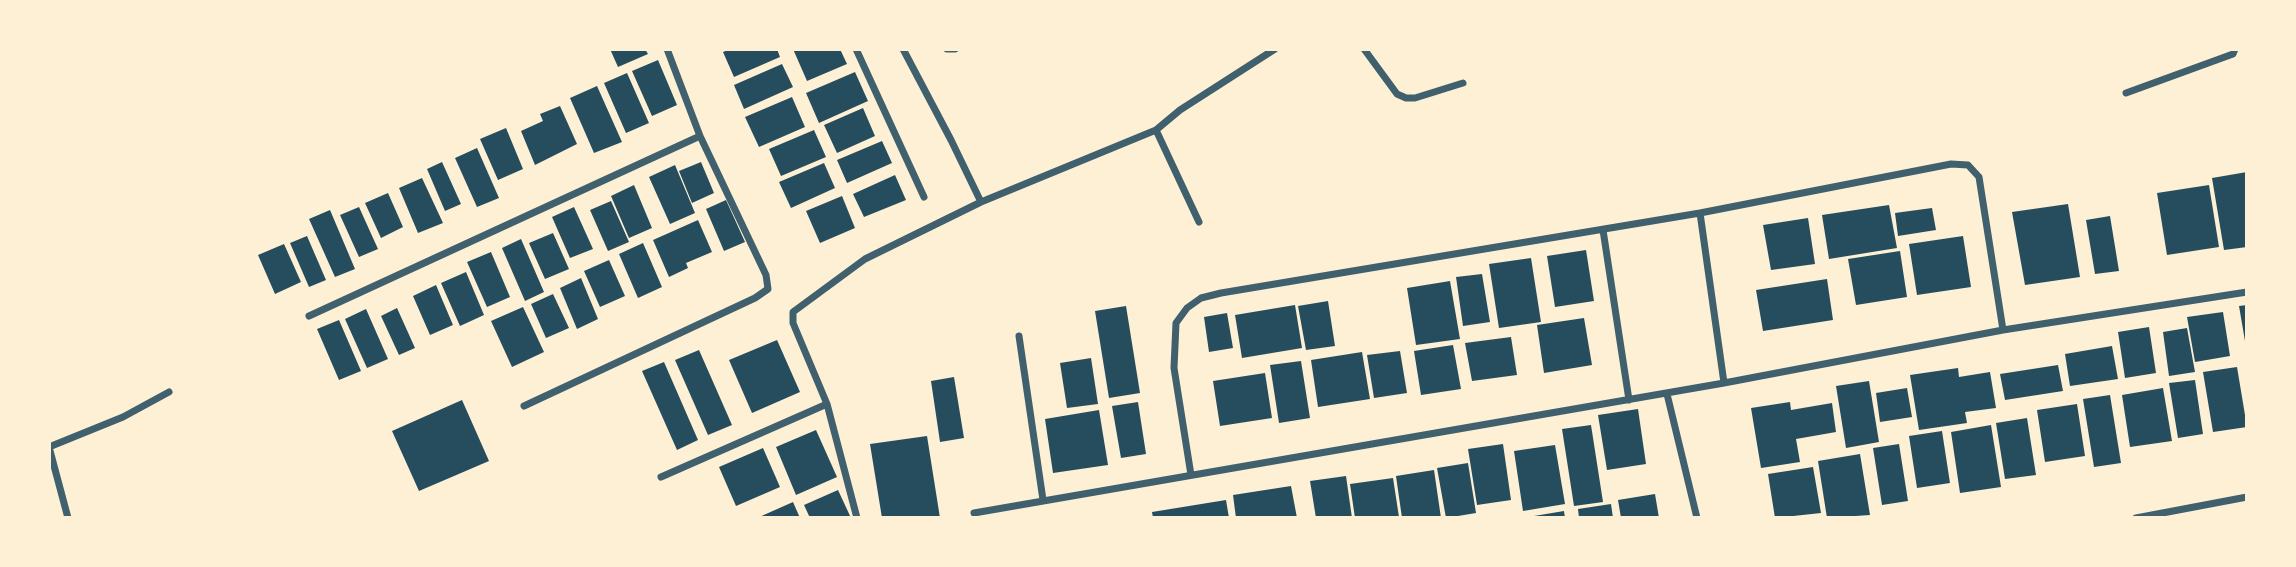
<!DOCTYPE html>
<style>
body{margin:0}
#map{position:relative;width:2296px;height:567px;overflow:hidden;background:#fdf0d5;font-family:Bitter,serif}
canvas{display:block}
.frame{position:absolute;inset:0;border:51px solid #fdf0d5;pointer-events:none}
</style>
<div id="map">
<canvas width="2296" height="567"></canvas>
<div class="frame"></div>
</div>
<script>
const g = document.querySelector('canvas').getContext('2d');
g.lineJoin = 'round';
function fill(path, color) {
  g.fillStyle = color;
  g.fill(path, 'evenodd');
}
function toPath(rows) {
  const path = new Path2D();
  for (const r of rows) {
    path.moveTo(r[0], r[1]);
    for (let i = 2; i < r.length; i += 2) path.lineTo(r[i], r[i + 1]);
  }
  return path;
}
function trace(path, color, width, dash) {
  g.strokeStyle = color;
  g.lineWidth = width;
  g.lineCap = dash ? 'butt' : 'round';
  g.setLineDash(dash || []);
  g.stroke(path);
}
fill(toPath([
 [610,49,645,49,648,54,618,67],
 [731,49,777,49,780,57,734,77,723,52],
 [793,49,840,49,847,64,807,81],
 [658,60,677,105,652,116,632,71],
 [782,64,793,87,744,109,734,85],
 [855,72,868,101,819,123,806,93],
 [627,73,649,123,626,133,604,83],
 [597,86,622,142,594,153,570,98],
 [792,97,805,127,759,147,745,117],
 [560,106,577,144,535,165,521,131,543,121,540,114],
 [863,108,875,136,837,153,824,125],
 [506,128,523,169,498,180,480,139],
 [814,130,826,157,781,176,769,149],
 [882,141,892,163,847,183,837,160],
 [477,148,499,198,477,207,455,158],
 [442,162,461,204,445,211,427,169],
 [701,162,714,193,692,203,679,171],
 [824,163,835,188,791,208,779,182],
 [675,165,695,213,670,224,649,177],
 [2247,172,2247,247,2224,250,2212,178],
 [895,175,906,200,864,217,853,194],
 [422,178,443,223,418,233,399,188],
 [634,185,652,228,629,238,611,196],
 [2209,185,2219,247,2167,255,2157,193],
 [388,193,403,227,381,238,365,203],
 [842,196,855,228,820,243,806,211],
 [726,200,745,242,724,251,706,209],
 [611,201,629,242,608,251,590,210],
 [2068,204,2080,277,2025,285,2012,212],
 [1889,205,1897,248,1829,259,1822,215],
 [359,207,378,249,359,257,340,215],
 [574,207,593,249,570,258,552,217],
 [1932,208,1936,230,1898,236,1895,213],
 [330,210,355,269,335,277,309,219],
 [2110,216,2119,271,2095,274,2086,220],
 [1808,218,1815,264,1771,270,1763,225],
 [698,220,712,252,686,263,688,268,669,277,653,240],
 [553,233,569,269,545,279,529,243],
 [307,236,326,280,309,287,290,243],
 [1963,236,1971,287,1917,295,1909,244],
 [521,239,544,292,525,301,502,248],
 [643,243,662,287,638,298,619,254],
 [284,244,301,282,275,294,258,255],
 [1586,250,1594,301,1555,307,1547,256],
 [1900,251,1907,297,1856,305,1848,259],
 [491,252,510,297,487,307,467,262],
 [1531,258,1541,322,1499,328,1489,264],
 [609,260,625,296,600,307,584,271],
 [466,272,484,315,460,326,441,283],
 [1482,274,1490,322,1463,326,1456,277],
 [581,278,598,319,577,329,560,288],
 [1827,279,1833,320,1763,331,1756,290],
 [1450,281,1460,339,1416,345,1407,288],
 [436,285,453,325,430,335,413,296],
 [553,294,569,328,546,338,531,304],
 [1328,301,1335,346,1306,350,1298,306],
 [1295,305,1302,348,1242,358,1235,315],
 [2247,305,2247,347,2246,347,2239,306],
 [1126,306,1140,393,1109,398,1095,311],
 [523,307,544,352,512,367,491,321],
 [397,308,415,348,399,355,381,316],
 [366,309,388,359,367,368,345,319],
 [2223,312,2230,356,2195,362,2187,317],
 [1227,313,1233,348,1209,352,1204,317],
 [1584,318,1592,365,1544,373,1537,325],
 [339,320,361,371,339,380,317,329],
 [2149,327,2156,373,2125,378,2118,332],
 [2187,328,2195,372,2169,376,2163,332],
 [1511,337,1517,375,1472,381,1465,343],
 [777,340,800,392,752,413,729,360],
 [1453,345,1461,389,1421,395,1414,351],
 [2112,346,2118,379,2070,386,2065,354],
 [699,350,732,425,708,435,675,360],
 [1400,351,1407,393,1374,398,1367,355],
 [1362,352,1370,399,1318,407,1311,360],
 [1091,358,1098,404,1067,408,1060,363],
 [1301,361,1310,418,1279,423,1270,365],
 [664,362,698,440,677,450,642,371],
 [2058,365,2063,391,2005,400,2000,374],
 [2237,367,2247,427,2213,432,2203,372],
 [1958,368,1959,377,1990,372,1996,408,1965,412,1967,423,1919,430,1910,375],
 [1265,373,1272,418,1220,426,1213,381],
 [954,377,964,438,940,442,931,381],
 [2195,380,2203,434,2178,438,2169,383],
 [1869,381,1879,442,1846,448,1836,386],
 [1907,388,1912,417,1880,422,1876,393],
 [2163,388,2172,441,2130,447,2122,395],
 [2110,395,2121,463,2094,467,2083,399],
 [462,400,489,461,419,491,392,431],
 [1138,402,1146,454,1121,458,1112,406],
 [1790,402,1791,410,1832,403,1836,432,1796,439,1800,462,1761,468,1751,408],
 [2077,404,2085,456,2045,462,2037,410],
 [1638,409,1646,464,1607,470,1598,415],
 [1099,410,1108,465,1053,473,1045,419],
 [2027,418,2036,475,2005,479,1996,423],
 [1591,425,1603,502,1574,506,1562,429],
 [1991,425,2001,487,1960,493,1951,432],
 [816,430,837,477,796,495,776,447],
 [1942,431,1950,483,1917,488,1909,436],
 [927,436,940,518,882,518,870,444],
 [1503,444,1511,500,1477,505,1468,449],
 [1899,444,1908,501,1882,505,1873,448],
 [1555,445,1565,504,1523,511,1514,451],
 [763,448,780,487,736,506,719,467],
 [1860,454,1870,515,1827,518,1818,461],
 [1468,463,1476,513,1446,518,1437,468],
 [1813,467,1821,513,1775,518,1768,474],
 [1434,470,1441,518,1402,518,1396,476],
 [1346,476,1352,518,1316,518,1310,481],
 [1393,478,1399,517,1355,518,1350,484],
 [1291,486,1297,518,1236,518,1233,495],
 [838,490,851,518,810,518,804,505],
 [1655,494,1659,518,1621,518,1618,500],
 [1226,500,1229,518,1153,518,1152,512],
 [793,502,800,518,757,518],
 [1611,504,1613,518,1579,518,1578,509],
 [1564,511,1565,518,1535,518,1534,516]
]), '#264d5e');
trace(toPath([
 [856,49,924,197],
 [903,49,951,140,981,202],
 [947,49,955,49],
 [1364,49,1397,94,1406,98,1415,98,1463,83],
 [2126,93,2233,54,2235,49],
 [1156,130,1199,222],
 [1700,213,1724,383],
 [1603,230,1629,400],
 [309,316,700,136],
 [1019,336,1043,500],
 [1667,394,1697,518],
 [524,406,755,298,768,289,766,275,700,136,667,49],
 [49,447,123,417,169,392],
 [49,447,68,518],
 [1191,475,1174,368,1176,323,1187,308,1201,298,1221,293,1700,213,1951,164,1968,165,1979,177,2003,330],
 [661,477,827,404],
 [974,513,1724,383,2003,330,2247,292],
 [857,518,827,404,793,323,793,312,865,259,981,202,1156,130,1180,110,1275,49],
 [2136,518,2247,497]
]), '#3f606c', 7);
</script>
